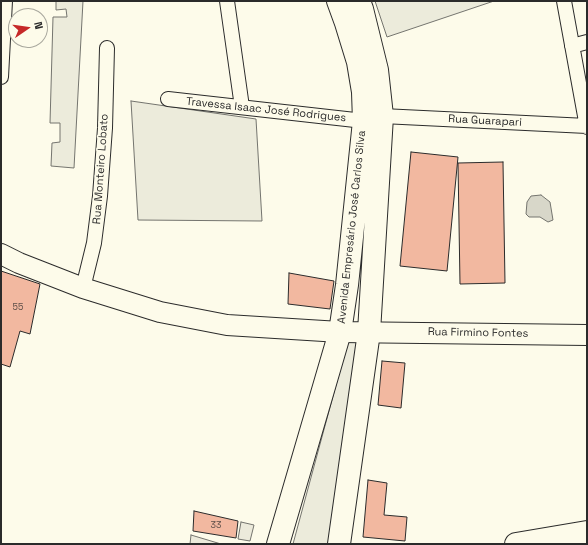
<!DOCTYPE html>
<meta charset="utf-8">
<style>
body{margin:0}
#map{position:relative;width:588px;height:545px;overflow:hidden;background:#fdfbea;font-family:"Space Grotesk",sans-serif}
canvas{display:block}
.frame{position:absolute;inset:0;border:2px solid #2b2b2b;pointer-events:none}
.north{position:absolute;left:8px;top:8px;width:40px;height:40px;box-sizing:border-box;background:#fdfbea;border:1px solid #a9a89e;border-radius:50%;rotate:77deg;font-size:11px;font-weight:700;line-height:16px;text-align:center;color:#2b2b2b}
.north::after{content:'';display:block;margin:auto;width:14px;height:18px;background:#c62828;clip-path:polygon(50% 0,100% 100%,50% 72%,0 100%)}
</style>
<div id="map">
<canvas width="588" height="545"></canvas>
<div class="frame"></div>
<div class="north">N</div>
</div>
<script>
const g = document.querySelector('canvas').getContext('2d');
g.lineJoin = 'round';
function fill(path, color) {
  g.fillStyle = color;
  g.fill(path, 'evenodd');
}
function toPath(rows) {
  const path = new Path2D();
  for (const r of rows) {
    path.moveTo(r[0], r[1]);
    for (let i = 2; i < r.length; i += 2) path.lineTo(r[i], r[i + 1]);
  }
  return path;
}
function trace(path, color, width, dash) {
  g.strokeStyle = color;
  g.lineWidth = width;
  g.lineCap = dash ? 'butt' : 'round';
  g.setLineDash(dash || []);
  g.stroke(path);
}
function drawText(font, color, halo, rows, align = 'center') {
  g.font = font + ' "Space Grotesk",sans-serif';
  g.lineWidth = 3;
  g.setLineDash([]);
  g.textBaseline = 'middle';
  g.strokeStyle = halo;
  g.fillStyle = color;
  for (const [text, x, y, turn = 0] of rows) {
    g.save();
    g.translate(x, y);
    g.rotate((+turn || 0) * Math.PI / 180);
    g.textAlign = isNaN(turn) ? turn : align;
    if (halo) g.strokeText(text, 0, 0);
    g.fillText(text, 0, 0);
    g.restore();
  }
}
const green = toPath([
 [56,1,83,1,74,168,51,166,52,143,60,142,60,123,50,123,53,17,67,17,66,9,56,10,56,1],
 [375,1,494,1,387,37,375,1],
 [131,101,256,119,262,221,138,220,131,101],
 [349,337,360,337,329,544,293,544,349,337]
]);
fill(green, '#ecebdb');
trace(green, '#74746e', 1);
const parking = toPath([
 [241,522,254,525,250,541,238,539,241,522],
 [191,535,221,544,190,544,191,535]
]);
fill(parking, '#eceadb');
trace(parking, '#74746e', 1);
const water = toPath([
 [541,195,550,202,553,220,548,222,540,217,529,217,526,214,527,202,531,196,541,195]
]);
fill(water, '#d8d7c9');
trace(water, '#74746e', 1);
const building = toPath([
 [411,152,458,157,447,271,400,266,411,152],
 [503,162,505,283,460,284,458,163,503,162],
 [1,271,40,284,30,334,20,331,10,367,1,364,1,271],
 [289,273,334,281,330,309,288,304,289,273],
 [382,361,405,363,401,408,378,405,382,361],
 [368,480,387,483,384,515,407,517,405,541,363,537,368,480],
 [194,511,238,521,236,538,193,531,194,511]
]);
fill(building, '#f2b8a0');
trace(building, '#2b2b2b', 1);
const street = toPath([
 [227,1,242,107],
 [564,1,587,127],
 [572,46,587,42],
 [1,77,5,1],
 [168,99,364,121],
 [382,116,587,126],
 [83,288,94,243,100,196,105,128,107,48]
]);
const secondary = toPath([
 [1,254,19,263,83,288,160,312,227,325,340,332,587,335]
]);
const primary = toPath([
 [278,544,340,332,347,285,364,121,363,92,358,62,346,23,338,1],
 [339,544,369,332,382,116,377,70,362,9,359,1],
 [516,544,587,532]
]);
trace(street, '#2b2b2b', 16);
trace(secondary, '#2b2b2b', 22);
trace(primary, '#2b2b2b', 24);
trace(street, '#fdfbea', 14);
trace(secondary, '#fdfbea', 20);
trace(primary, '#fdfbea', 22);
drawText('9px', '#5d4e48', null, [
 ["55",18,308],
 ["33",216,526]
]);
drawText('11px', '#2b2b2b', '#fdfbea', [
 ["Travessa Isaac José Rodrigues",266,110,6],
 ["Rua Guarapari",485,121,3],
 ["Rua Monteiro Lobato",101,169,-86],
 ["Avenida Empresário José Carlos Silva",352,227,-84],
 ["Rua Firmino Fontes",478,333,1]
]);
</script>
